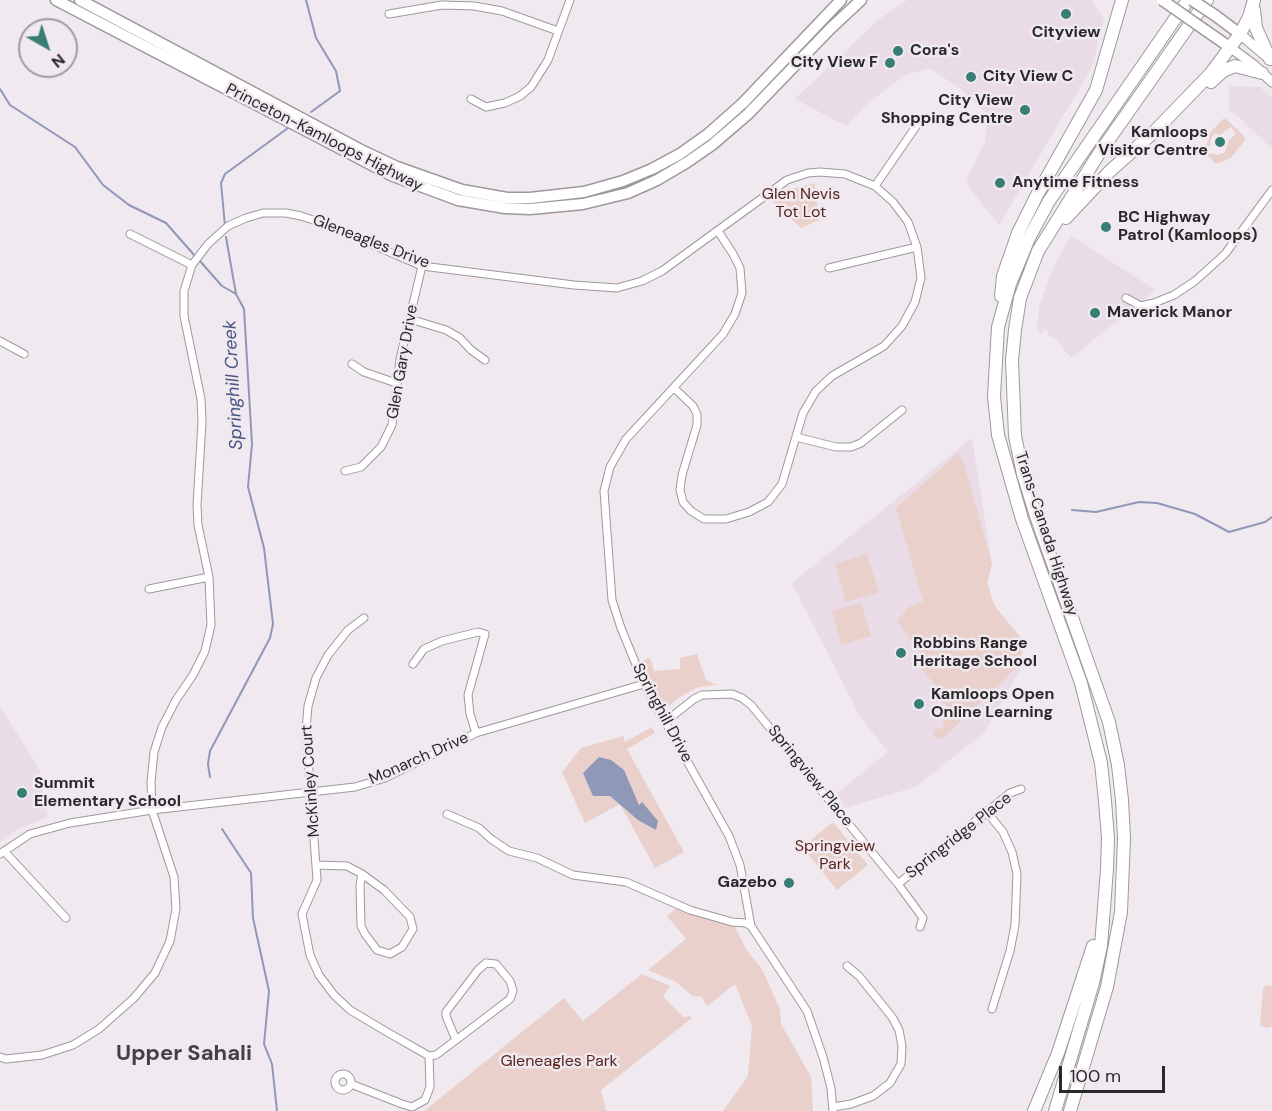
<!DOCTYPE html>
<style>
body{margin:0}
#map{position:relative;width:1272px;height:1111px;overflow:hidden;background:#f0e9ef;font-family:"DM Sans",sans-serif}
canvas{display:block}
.north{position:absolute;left:18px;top:18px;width:60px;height:60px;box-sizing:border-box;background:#f0e9ef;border:2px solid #a19ca0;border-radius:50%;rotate:141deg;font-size:16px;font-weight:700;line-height:24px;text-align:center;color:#2a282a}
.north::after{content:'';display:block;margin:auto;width:21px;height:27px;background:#397e75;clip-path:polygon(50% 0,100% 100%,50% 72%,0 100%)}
.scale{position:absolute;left:1059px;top:1066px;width:106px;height:27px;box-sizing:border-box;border:3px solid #2a282a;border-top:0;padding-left:8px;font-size:18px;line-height:21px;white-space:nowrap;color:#2a282a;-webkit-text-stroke:4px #f0e9ef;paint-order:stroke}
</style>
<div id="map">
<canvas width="1272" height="1111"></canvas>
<div class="north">N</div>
<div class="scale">100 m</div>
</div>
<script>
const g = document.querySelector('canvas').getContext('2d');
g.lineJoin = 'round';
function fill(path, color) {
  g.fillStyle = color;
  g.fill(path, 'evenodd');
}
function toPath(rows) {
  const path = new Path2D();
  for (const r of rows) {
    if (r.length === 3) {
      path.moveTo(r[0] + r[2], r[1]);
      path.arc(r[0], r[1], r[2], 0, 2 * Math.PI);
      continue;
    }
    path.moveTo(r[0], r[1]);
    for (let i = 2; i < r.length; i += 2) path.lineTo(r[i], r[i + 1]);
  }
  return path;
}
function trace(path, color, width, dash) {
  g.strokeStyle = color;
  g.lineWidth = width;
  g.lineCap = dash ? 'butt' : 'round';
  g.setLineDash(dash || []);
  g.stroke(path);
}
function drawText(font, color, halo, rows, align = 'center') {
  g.font = font + ' "DM Sans",sans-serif';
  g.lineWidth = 5;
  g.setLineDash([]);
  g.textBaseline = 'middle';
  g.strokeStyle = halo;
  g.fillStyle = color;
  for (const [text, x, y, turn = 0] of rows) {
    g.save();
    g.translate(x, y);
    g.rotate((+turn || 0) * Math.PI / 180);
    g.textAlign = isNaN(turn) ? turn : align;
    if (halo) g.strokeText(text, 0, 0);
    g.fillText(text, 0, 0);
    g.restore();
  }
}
fill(toPath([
 [907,0,1091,0,1104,19,1092,67,999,225,974,194,966,181,985,142,988,115,961,89,929,68,905,75,866,105,846,126,795,99,878,20],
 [1230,86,1260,87,1272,98,1272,149,1237,115,1228,110],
 [1071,236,1156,290,1071,358,1054,337,1051,338,1046,329,1040,334,1037,330,1039,307,1054,266],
 [972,438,992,564,987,582,994,606,1020,637,1023,649,1018,666,1020,670,984,733,915,787,845,808,837,793,888,752,859,715,792,583],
 [0,706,39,769,48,817,16,830,0,842]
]), '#e9dce7');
fill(toPath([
 [1223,119,1226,119,1244,136,1245,140,1231,158,1216,164,1203,151,1209,139,1208,135],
 [1231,127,1236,134,1229,140,1225,152,1218,155,1208,153,1208,148,1210,145,1211,145,1210,142,1214,133,1220,135],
 [815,183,819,220,801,228,772,201,792,189],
 [958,453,964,464,992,564,987,582,994,605,1020,637,1023,649,1018,666,942,739,934,736,934,730,943,728,946,704,936,700,936,686,917,664,922,655,897,621,910,606,923,601,896,508],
 [867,554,879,592,846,602,835,564],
 [861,603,871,636,841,645,832,611],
 [697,654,706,680,717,685,699,687,681,696,668,707,662,706,641,662,650,657,654,671,680,669,680,658],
 [652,727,655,733,627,749,684,852,655,868,620,804,585,823,562,772,581,748,623,736,625,742],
 [833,822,868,865,837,890,802,847],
 [681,905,732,921,747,951,762,969,780,1009,781,1024,811,1077,813,1111,723,1111,748,1076,752,1026,735,984,707,1006,702,997,693,996,676,982,648,970,686,939,667,916],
 [642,974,670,986,663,996,684,1018,689,1016,692,1018,601,1090,606,1111,424,1111,564,998,583,1021],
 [1266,985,1272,986,1272,1026,1267,1028,1260,1025,1263,988]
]), '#ead0cb');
fill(toPath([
 [599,757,611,760,624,770,639,805,642,802,658,821,656,830,638,820,610,796,593,796,583,773]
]), '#8f98b7');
trace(toPath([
 [306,0,316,38,336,71,340,91,311,112],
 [0,89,10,105,75,147,103,185,129,205,166,223,195,256],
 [225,226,221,183,225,174,288,128],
 [226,237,236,294],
 [199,260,222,286,236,294,244,309,252,444,248,487,264,548,273,624,270,638,210,751,208,764,210,777],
 [1072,510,1096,512,1139,502,1157,503,1195,514,1229,532,1265,522,1272,517],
 [222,829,251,873,253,918,269,991,264,1044,272,1064,277,1111]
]), '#8f98b7', 2);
const minor = toPath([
 [389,14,442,5,474,6,502,11,558,31],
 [471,99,486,107,505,103,520,96,531,87,548,60,570,0],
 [875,186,919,122],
 [718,231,733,254,740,268,742,293,735,314,723,334,626,439,610,467,604,491,612,600,621,628,644,684,729,836,740,865,751,926,807,1011,823,1057,831,1088,833,1111],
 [130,234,192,265],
 [829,268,917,247],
 [1126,298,1141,306,1154,303,1174,295,1195,281,1225,254,1272,190],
 [410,319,446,330,460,338,471,350,485,360],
 [0,341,24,354],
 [352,364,364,372,396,383],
 [796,437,836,447,851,447,861,443,902,410],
 [345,471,361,467,381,447,392,425,400,359,422,266],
 [149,589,209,577],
 [364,618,348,630,328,655,316,678,308,706,306,730,317,880,302,914,310,955,319,975,334,995,350,1010,387,1032,429,1056,436,1055,456,1040],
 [413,664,424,649,442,641,478,632,485,634,468,695,470,714,476,733],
 [665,722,694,699,702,695,732,694,742,698,751,705,898,884,923,918,920,927],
 [986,811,1003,832,1012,852,1017,874,1015,925,1010,951,992,1009],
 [447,814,479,828,491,839,509,851,537,858,573,875,626,882,690,910,732,922,746,923,751,926],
 [4,851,66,918],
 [0,854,30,834,70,823,152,810,355,787,385,778,476,733,644,684],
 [316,865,347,866,362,874,360,885,361,926,365,934,377,950,390,954,402,947,413,929,410,917,384,890,362,874],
 [898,884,1010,793,1021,789],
 [486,963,496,964,510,981,513,991,510,999,456,1040,446,1016,446,1012,478,970,486,963],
 [0,1057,6,1059,42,1055,73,1045,99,1029,134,998,155,973,170,941,176,909,174,877,152,810,151,783,154,752,162,727,176,700,193,675,205,651,211,625,209,577,198,525,197,505,202,422,201,399,184,316,184,291,192,265,208,244,228,226,246,218,263,213,286,213,301,216,325,224,422,266,574,285,617,288,642,281,662,271,787,180,808,173,820,172,845,174,875,186,893,202,908,222,917,247,921,278,915,302,902,326,884,346,832,376,816,391,803,413,782,484,768,502,749,512,726,519,704,519,691,511,683,502,680,490,682,475,697,425,697,414,693,406,674,388],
 [343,1082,8],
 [351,1084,402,1104,412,1107,425,1100,430,1087,429,1056],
 [833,1107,851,1104,873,1096,890,1083,901,1064,902,1046,899,1030,892,1017,859,976,847,966]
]);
const secondary = toPath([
 [1240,34,1267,57],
 [1231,48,1254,65,1272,82]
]);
const primary = toPath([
 [56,0,393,176,458,200,505,208,530,209,583,204,628,193,657,180,686,163,712,145,748,114,831,28,861,0],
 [80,0,359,149,397,167,462,190,507,198,530,198,584,192,623,181,652,169,680,154,708,134,743,103,841,0],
 [1216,16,1240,34],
 [1205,30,1231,48]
]);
const motorway = toPath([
 [1254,10,1256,28,1270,59],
 [1211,82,1223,71,1235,66,1262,73],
 [1066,218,1110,171,1154,132,1211,73,1240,34,1249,17,1254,0],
 [1001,296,1003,276,1018,233,1037,195,1096,90,1122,0],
 [1034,1111,1058,1053,1093,946],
 [1055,1111,1093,983,1101,946,1107,869,1108,838,1105,801,1101,763,1081,683,1022,519,998,435,994,396,998,327,1010,284,1029,238,1049,201,1188,0],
 [1070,1111,1107,987,1121,912,1124,838,1122,800,1118,765,1109,722,1036,516,1023,474,1015,436,1012,360,1015,330,1020,298,1038,251,1098,155,1207,0]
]);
trace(minor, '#9e989d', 9);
trace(secondary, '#9e989d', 11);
trace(primary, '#9e989d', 13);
trace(motorway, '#9e989d', 14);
trace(minor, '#fff', 7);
trace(secondary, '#fff', 9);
trace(primary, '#fff', 10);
trace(motorway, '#fff', 12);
const primaryBridge = toPath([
 [1162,0,1205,30],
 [1192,0,1216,16]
]);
trace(primaryBridge, '#9e989d', 13, []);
trace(primaryBridge, '#fff', 10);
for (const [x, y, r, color] of [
 [1066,14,6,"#397e75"],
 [898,51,6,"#397e75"],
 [890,63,6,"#397e75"],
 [971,77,6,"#397e75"],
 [1025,110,6,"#397e75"],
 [1220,142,6,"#397e75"],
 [1000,183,6,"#397e75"],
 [1106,227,6,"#397e75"],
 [1095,313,6,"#397e75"],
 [901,653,6,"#397e75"],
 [919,704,6,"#397e75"],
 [22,793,6,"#397e75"],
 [789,883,6,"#397e75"]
]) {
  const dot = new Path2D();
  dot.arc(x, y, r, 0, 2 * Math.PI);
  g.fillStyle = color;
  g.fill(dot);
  trace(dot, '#f0e9ef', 2);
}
drawText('bold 16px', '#2a282a', '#f0e9ef', [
 ["Cityview",1066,33,"center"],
 ["Cora's",910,51],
 ["City View F",878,63,"right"],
 ["City View C",983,77],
 ["City View",1013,101,"right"],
 ["Shopping Centre",1013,119,"right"],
 ["Kamloops",1208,133,"right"],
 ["Visitor Centre",1208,151,"right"],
 ["Anytime Fitness",1012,183],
 ["BC Highway",1118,218],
 ["Patrol (Kamloops)",1118,236],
 ["Maverick Manor",1107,313],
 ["Robbins Range",913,644],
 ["Heritage School",913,662],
 ["Kamloops Open",931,695],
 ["Online Learning",931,713],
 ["Summit",34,784],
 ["Elementary School",34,802],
 ["Gazebo",777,883,"right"]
], 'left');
drawText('16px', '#2a282a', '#f0e9ef', [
 ["Princeton-Kamloops Highway",324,138,27],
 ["Gleneagles Drive",371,242,21],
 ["Glen Gary Drive",403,362,-80],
 ["Trans-Canada Highway",1046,534,72],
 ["Springhill Drive",662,713,62],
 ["Monarch Drive",419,759,-24],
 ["Springview Place",810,776,51],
 ["McKinley Court",311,781,-94],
 ["Springridge Place",959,836,-38]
]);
drawText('16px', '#58251e', '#f0e9ef', [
 ["Glen Nevis",801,195],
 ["Tot Lot",801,213],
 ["Springview",835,847],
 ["Park",835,865],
 ["Gleneagles Park",559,1062]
]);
drawText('italic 18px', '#485482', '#f0e9ef', [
 ["Springhill Creek",234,385,-93]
]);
drawText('bold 22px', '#464045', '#f0e9ef', [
 ["Upper Sahali",184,1054]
]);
</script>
